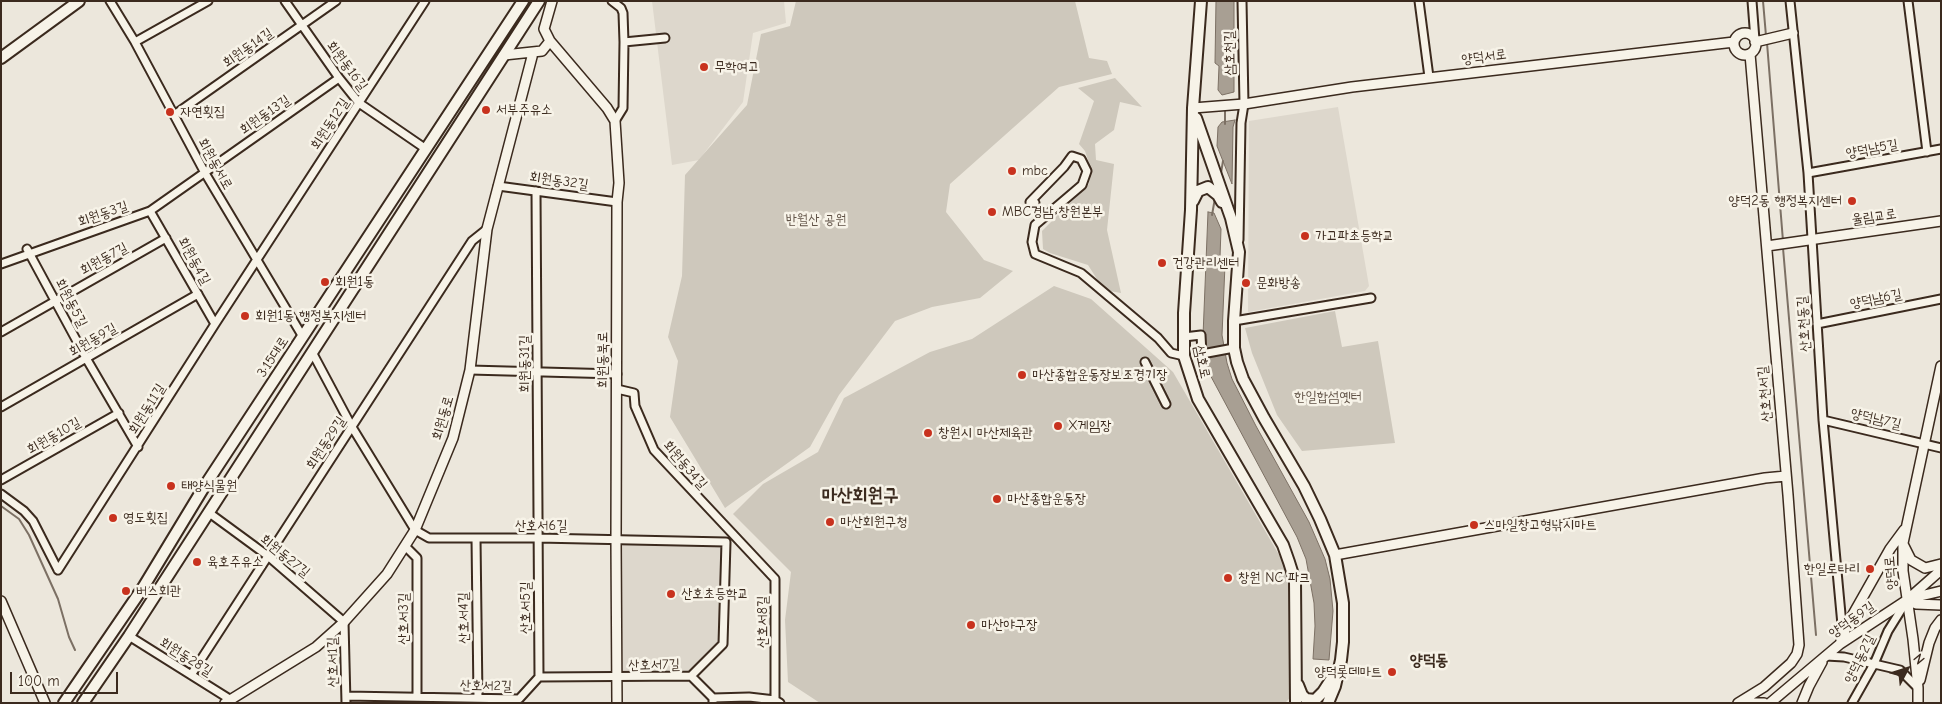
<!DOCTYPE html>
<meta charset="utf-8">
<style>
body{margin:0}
#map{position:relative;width:1942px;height:704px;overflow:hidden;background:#ece7dc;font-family:"Comic Neue",sans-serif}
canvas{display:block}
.frame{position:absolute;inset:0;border:2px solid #3b2a1e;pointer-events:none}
.north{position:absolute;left:1882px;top:644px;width:50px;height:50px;-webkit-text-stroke:4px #f7f3e8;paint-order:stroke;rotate:50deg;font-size:14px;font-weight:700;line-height:20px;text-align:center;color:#3b2a1e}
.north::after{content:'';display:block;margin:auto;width:18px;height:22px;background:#3b2a1e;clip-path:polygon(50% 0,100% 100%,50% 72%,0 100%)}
.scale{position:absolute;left:10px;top:672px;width:108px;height:22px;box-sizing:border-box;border:2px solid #3b2a1e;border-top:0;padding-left:6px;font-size:15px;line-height:18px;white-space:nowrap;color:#3b2a1e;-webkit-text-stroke:4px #f7f3e8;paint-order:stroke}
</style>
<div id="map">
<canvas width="1942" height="704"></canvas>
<div class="frame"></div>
<div class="north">N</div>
<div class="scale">100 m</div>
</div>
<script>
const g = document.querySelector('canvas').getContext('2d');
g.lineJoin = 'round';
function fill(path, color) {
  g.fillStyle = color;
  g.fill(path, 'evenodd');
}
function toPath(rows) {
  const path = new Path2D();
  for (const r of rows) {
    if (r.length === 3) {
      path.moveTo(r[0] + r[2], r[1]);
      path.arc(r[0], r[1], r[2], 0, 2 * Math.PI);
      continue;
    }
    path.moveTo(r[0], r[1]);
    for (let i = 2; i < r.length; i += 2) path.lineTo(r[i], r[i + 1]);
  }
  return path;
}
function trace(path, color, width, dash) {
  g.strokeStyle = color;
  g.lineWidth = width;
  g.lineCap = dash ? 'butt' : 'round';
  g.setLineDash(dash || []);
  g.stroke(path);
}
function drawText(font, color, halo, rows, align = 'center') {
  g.font = font + ' "Comic Neue","Poor Story",sans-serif';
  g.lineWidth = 5;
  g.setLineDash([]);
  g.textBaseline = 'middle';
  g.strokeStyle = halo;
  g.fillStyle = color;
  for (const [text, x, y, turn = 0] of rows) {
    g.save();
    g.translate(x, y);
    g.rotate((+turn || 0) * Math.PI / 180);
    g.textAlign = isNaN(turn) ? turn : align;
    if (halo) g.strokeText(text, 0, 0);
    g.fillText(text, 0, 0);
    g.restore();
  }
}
fill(toPath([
 [652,1,784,1,786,23,753,33,743,102,699,160,672,165],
 [1338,107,1369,286,1365,291,1248,312,1249,121],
 [621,544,721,545,721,643,688,673,620,674]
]), '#ddd7cc');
fill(toPath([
 [796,1,1075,1,1089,58,1107,61,1112,74,1059,87,950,184,946,212,984,260,1013,271,980,298,932,307,895,321,839,395,810,447,725,508,670,417,678,361,668,337,682,276,685,175,747,105,761,34,790,26],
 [1115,78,1142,107,1120,102,1114,130,1095,144,1096,160,1114,164,1107,230,1121,293,1104,290,1088,265,1050,253,1043,249,1042,231,1089,184,1091,169,1085,151,1079,144,1094,101,1078,88],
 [1054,286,1091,299,1173,372,1282,560,1292,598,1292,696,1285,703,820,703,788,682,785,620,791,572,733,514,763,484,818,452,844,398,930,352,972,339],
 [1335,311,1342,347,1378,341,1395,443,1302,451,1277,415,1252,353,1245,328]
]), '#cec8bc');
const water = toPath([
 [1216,1,1234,1,1234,92,1222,95,1218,90,1219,66,1215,63,1216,1],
 [1235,120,1233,127,1232,184,1217,146,1218,127,1222,122,1235,120],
 [1208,212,1214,213,1221,229,1220,257,1223,257,1225,265,1222,335,1227,363,1232,379,1256,426,1309,522,1325,559,1330,579,1333,611,1329,660,1313,659,1315,626,1314,603,1306,559,1297,537,1208,371,1205,357,1203,336,1208,212]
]);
fill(water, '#a89f93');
trace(water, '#7c7064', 1);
trace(toPath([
 [1763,1,1766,36],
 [1767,43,1783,241],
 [1225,124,1225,109],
 [1221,173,1223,161],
 [1212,215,1215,198],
 [1783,248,1816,635],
 [1,506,19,519,29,535,58,599,69,637,75,650]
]), '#7c7064', 2);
const street = toPath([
 [110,1,135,42,205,173,303,337],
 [285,1,339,78,359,103,426,149],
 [612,1,621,8,623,13,624,42,623,108,615,121],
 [1419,1,1429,77],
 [1752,1,1755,40],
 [1790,1,1808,173,1823,420,1842,625,1841,633],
 [1908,1,1927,152],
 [135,42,208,1],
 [624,42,665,38],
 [174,115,336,1],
 [1808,173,1941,149],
 [498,186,617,202],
 [536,191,539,677],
 [1035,203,1030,202,1064,167,1072,156,1081,159,1087,171,1082,185,1035,225,1032,242,1035,254,1081,273,1158,338,1171,353,1184,356],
 [150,211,215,324],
 [1239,240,1241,123,1244,104,1242,1],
 [27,249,86,358,138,447],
 [1,264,150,211,339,78],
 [1234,321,1371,298],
 [1817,324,1941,299],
 [1,332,166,238],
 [1184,337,1201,335,1202,354,1234,348],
 [312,352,352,427,415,530,429,538,538,538,726,542,723,644,691,676],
 [1145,362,1166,404],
 [470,370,617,374],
 [617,389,634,393,635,406,654,450,775,579,775,700],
 [1,407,198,294],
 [1823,420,1941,448],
 [1,480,119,413],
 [1,494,24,511,33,521,58,570],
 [208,512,268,556,344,622,346,703],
 [476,538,478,698],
 [405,546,417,558,417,697],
 [58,570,215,324,425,1],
 [129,636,231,700,232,703],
 [1826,656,1844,657,1900,670,1918,688],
 [191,675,472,241,487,229],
 [346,696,519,699,539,677,691,676,713,698,713,703],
 [713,698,749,697,775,700,780,703],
 [1852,703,1874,664,1888,631,1906,602]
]);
const secondary = toPath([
 [552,1,544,29,550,41,607,108,615,121,619,183,617,202,616,540,617,703],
 [1745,44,11],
 [1755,42,1793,33],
 [504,55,542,51,550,41],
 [1193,108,1244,104,1352,87,1734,42],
 [1767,246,1941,221],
 [1903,544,1911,560,1925,568,1941,564],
 [1335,555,1765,478,1786,476],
 [1912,598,1941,591],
 [1907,600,1916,604,1941,605],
 [1,601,45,703],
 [1840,644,1847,625,1890,549,1904,530],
 [1920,680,1929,643,1935,628,1941,620],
 [225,703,316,647,344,622,387,574,415,530,453,438,470,370,487,229,533,53],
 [1738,703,1764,687,1791,663,1797,654,1799,645,1788,495,1750,54],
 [1746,703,1764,703],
 [1770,703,1840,644,1907,600,1941,570],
 [1802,703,1809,686,1822,662],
 [1918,703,1918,688,1913,639,1903,571,1903,543,1941,366]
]);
const primary = toPath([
 [1201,1,1193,108,1191,210,1184,313,1184,356,1198,399,1283,545,1289,562,1295,581,1296,703],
 [1,58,79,1],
 [1196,118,1231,218,1239,252,1234,321,1234,348,1237,362,1243,379,1264,418,1304,486,1320,519,1335,555,1343,603,1343,642,1341,660,1335,686,1328,703],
 [1193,201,1198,191,1208,187,1218,195,1222,202],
 [1298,685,1302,695,1306,699,1315,700,1323,692,1334,675],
 [64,703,144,586,204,487,523,1],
 [83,703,129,636,539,1]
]);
trace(street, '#3b2a1e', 11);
trace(secondary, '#3b2a1e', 12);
trace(primary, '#3b2a1e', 14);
trace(street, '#f7f3e8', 7);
trace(secondary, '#f7f3e8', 9);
trace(primary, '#f7f3e8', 10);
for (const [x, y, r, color] of [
 [704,67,5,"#c8321e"],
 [486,110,5,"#c8321e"],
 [170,112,5,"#c8321e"],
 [1012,171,5,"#c8321e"],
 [1852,201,5,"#c8321e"],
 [992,212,5,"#c8321e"],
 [1305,236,5,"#c8321e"],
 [1162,263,5,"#c8321e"],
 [325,282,5,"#c8321e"],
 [1246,283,5,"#c8321e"],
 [245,316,5,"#c8321e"],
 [1022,375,5,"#c8321e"],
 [1058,426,5,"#c8321e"],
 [928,433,5,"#c8321e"],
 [171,486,5,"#c8321e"],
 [997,499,5,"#c8321e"],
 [113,518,5,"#c8321e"],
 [830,522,5,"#c8321e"],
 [1474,525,5,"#c8321e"],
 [197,562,5,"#c8321e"],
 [1870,569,5,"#c8321e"],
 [1228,578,5,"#c8321e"],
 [126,591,5,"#c8321e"],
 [671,594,5,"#c8321e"],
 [971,625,5,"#c8321e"],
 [1392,672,5,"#c8321e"]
]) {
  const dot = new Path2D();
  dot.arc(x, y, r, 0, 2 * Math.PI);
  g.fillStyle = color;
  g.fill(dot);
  trace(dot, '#f7f3e8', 2);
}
drawText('14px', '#3b2a1e', '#f7f3e8', [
 ["회원동14길",248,48,-35],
 ["삼호천길",1230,53,-91],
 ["양덕서로",1484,57,-7],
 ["회원동16길",347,66,53],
 ["회원동13길",265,115,-35],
 ["회원동12길",330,124,-57],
 ["양덕남5길",1872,149,-10],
 ["회원동서로",215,164,61],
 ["회원동32길",559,181,8],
 ["회원동3길",103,214,-19],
 ["율림교로",1874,217,-8],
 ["회원동7길",104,259,-29],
 ["회원동4길",194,261,61],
 ["양덕남6길",1876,299,-11],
 ["회원동5길",71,303,62],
 ["산호천동길",1804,324,-94],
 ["회원동9길",93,340,-30],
 ["3·15대로",273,357,-57],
 ["회원동북로",603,360,-90],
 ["삼호로",1202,362,78],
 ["회원동31길",525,364,-90],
 ["산호천서길",1765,394,-95],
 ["회원동11길",147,409,-58],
 ["회원동로",443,418,-74],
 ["양덕남7길",1876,419,13],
 ["회원동10길",54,436,-30],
 ["회원동29길",326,443,-57],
 ["회원동34길",685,465,49],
 ["산호서6길",541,526],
 ["회원동27길",285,556,39],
 ["양덕로",1891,573,-95],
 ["산호서5길",526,608,-90],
 ["산호서4길",464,618,-91],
 ["산호서3길",404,619,-90],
 ["양덕동9길",1852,620,-35],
 ["산호서8길",763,622,-90],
 ["회원동28길",186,657,32],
 ["양덕동2길",1860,659,-64],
 ["산호서1길",333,662,-91],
 ["산호서7길",654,665,-1],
 ["산호서2길",486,686,1]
]);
drawText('14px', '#3b2a1e', '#f7f3e8', [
 ["무학여고",714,67],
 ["서부주유소",496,110],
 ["자연횟집",180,112],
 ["mbc",1022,171],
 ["양덕2동 행정복지센터",1842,201,"right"],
 ["MBC경남 창원본부",1002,212],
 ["가고파초등학교",1315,236],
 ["건강관리센터",1172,263],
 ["회원1동",335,282],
 ["문화방송",1256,283],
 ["회원1동 행정복지센터",255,316],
 ["마산종합운동장보조경기장",1032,375],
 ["X게임장",1068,426],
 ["창원시 마산제육관",938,433],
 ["태양식물원",181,486],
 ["마산종합운동장",1007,499],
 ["영도횟집",123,518],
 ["마산회원구청",840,522],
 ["스마일창고형낚시마트",1484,525],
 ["육호주유소",207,562],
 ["한일로타리",1860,569,"right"],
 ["창원 NC 파크",1238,578],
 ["버스회관",136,591],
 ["산호초등학교",681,594],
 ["마산야구장",981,625],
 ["양덕롯데마트",1382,672,"right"]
], 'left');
drawText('14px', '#605246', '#f7f3e8', [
 ["반월산 공원",816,220],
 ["한일합섬옛터",1328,397]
]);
drawText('bold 16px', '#3b2a1e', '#f7f3e8', [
 ["양덕동",1429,660]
]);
drawText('bold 19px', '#3b2a1e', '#f7f3e8', [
 ["마산회원구",860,496]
]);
</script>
